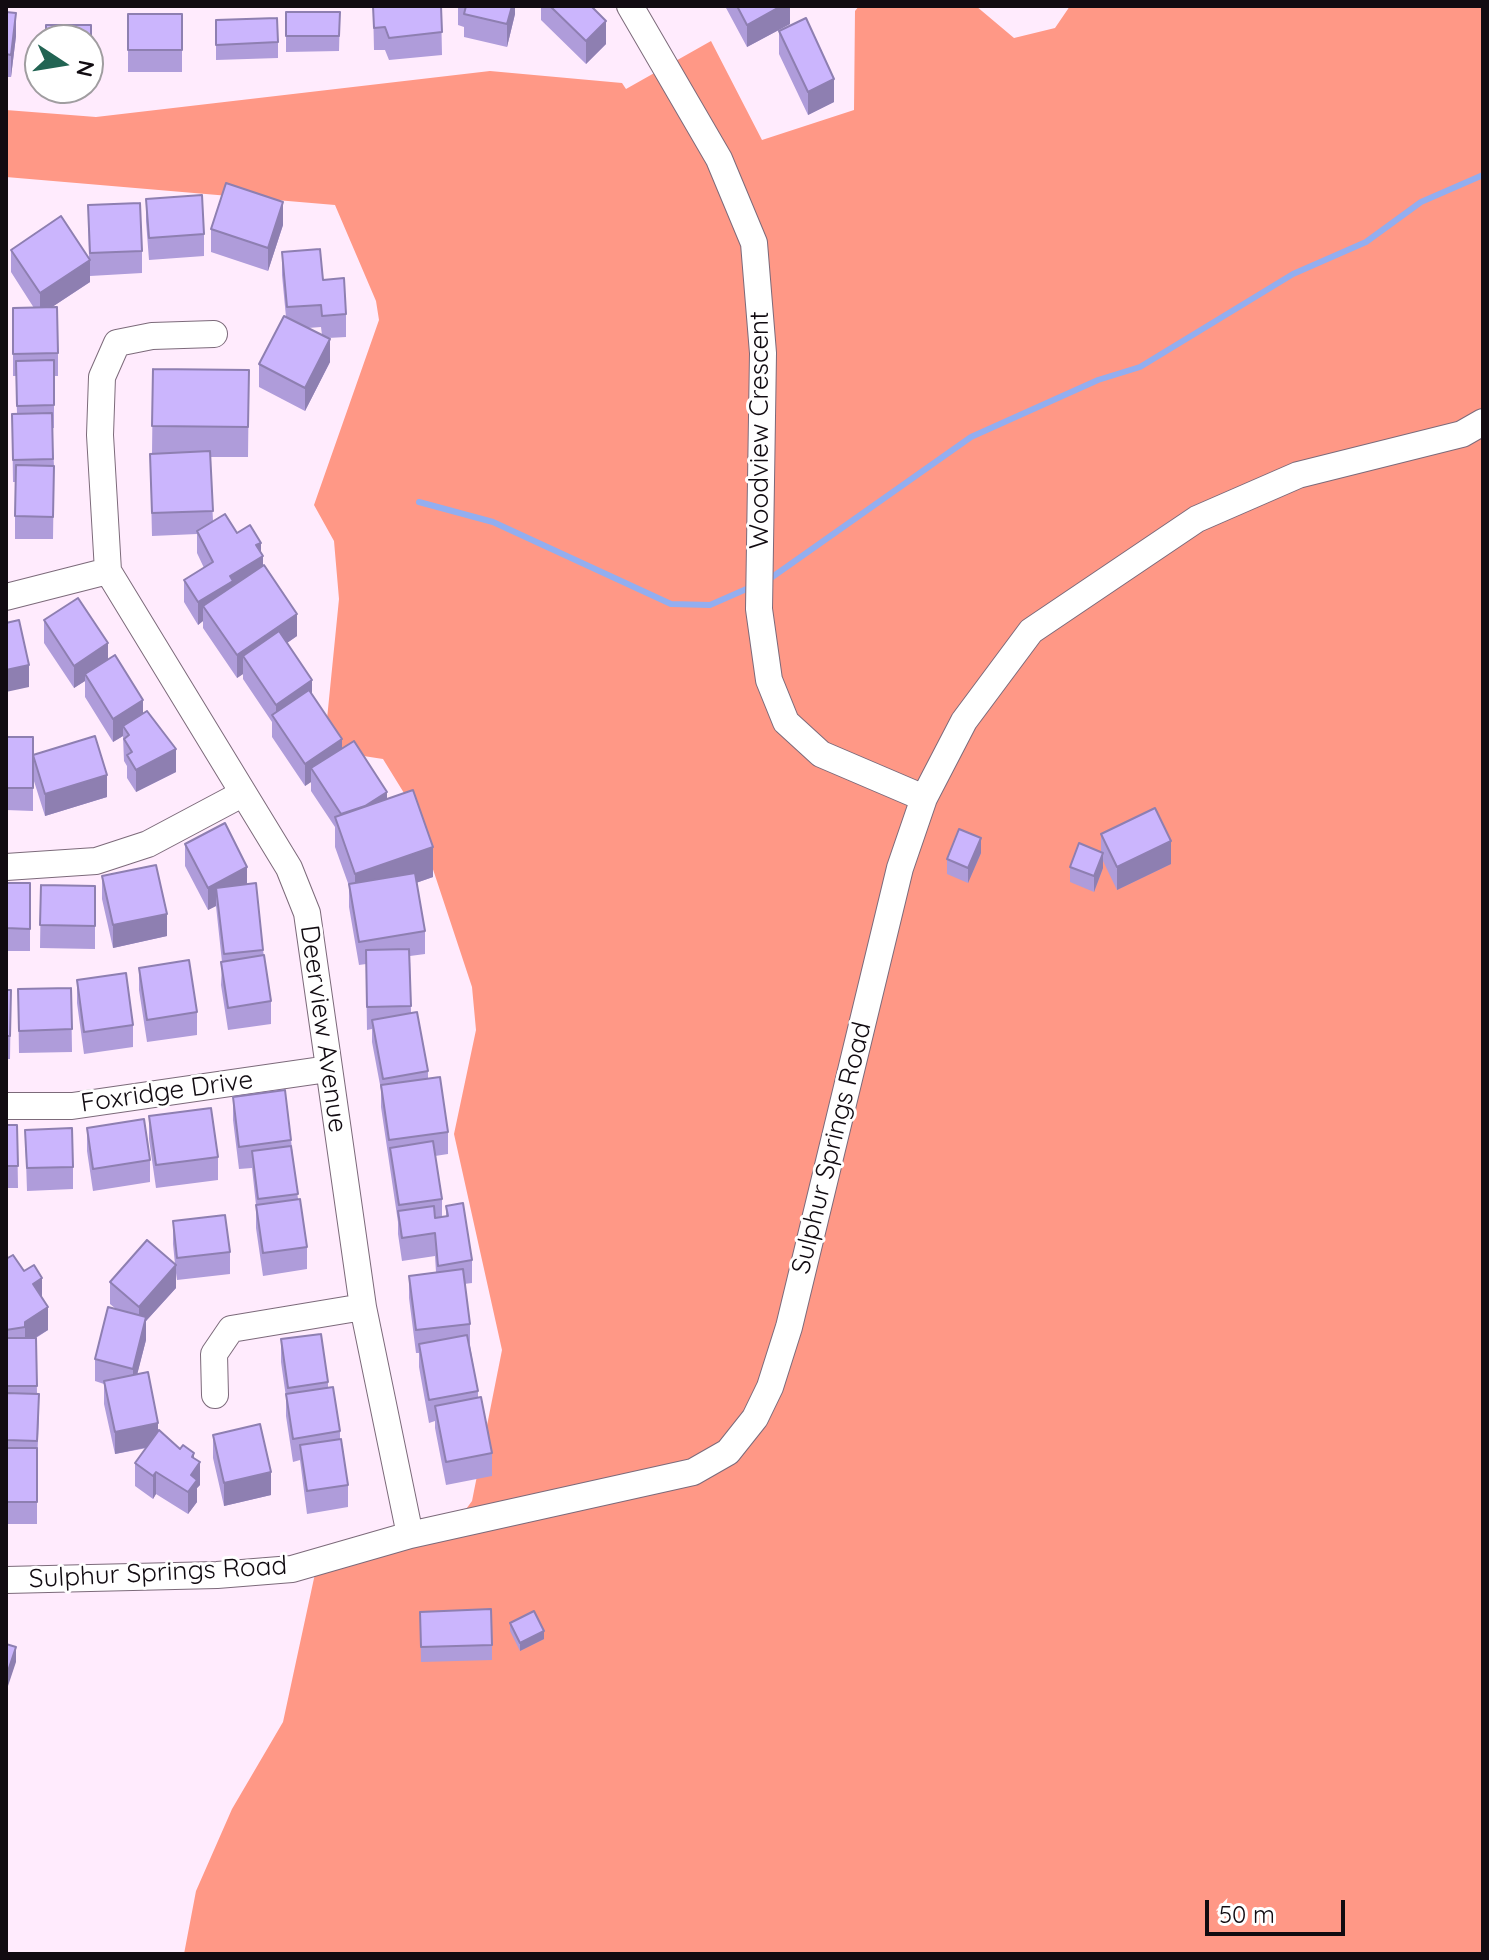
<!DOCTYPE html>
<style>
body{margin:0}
#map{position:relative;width:1489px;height:1960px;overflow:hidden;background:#ffebfd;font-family:Quicksand,sans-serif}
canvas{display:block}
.frame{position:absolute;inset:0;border:8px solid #110b11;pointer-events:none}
.north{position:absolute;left:24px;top:24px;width:80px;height:80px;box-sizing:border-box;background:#fff;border:2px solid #a09da0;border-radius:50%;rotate:102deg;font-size:22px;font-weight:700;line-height:32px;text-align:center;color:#110b11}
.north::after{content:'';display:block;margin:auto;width:28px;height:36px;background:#226453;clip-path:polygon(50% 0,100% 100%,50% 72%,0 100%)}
.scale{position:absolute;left:1205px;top:1900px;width:140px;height:36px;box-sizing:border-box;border:4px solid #110b11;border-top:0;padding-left:10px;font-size:24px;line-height:28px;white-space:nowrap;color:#110b11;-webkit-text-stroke:6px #fff;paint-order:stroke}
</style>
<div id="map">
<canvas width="1489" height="1960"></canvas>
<div class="frame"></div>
<div class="north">N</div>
<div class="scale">50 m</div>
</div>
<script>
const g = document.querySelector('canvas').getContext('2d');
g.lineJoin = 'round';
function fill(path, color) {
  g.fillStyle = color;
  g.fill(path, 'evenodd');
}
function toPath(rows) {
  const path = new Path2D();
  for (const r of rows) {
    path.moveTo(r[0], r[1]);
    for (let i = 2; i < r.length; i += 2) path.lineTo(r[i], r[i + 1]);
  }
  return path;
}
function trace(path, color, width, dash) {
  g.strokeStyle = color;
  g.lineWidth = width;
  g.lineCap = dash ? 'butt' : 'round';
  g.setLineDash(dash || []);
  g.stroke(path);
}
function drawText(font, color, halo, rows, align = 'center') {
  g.font = font + ' Quicksand,sans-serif';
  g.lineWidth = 6;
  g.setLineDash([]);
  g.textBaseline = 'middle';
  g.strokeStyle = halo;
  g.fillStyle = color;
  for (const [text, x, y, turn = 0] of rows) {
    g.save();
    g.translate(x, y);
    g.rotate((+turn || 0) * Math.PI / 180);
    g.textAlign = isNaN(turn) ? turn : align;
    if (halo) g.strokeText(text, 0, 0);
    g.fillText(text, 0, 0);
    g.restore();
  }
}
fill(toPath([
 [859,6,976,6,1014,38,1055,28,1070,6,1483,6,1483,1954,184,1954,196,1891,232,1809,283,1722,316,1569,447,1535,472,1501,502,1350,454,1134,476,1030,472,987,412,806,383,759,344,753,326,729,339,599,334,541,314,505,379,320,376,301,335,205,6,177,6,110,96,117,490,71,622,83,626,89,711,41,762,140,854,110,855,11]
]), '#ff9886');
trace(toPath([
 [419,502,493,522,671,604,710,605,751,587],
 [768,580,971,437,1098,380,1140,367,1293,274,1366,242,1421,202,1483,175]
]), '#92aef0', 6);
const minor = toPath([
 [630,6,719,159,754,243,763,353,759,609,769,680,786,722,821,754,924,798],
 [214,334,152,336,117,343,102,377,100,435,108,571,289,868,307,913,363,1307,410,1535],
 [6,597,108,571],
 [6,867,96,861,148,844,242,794],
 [6,1106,72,1106,328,1069],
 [215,1395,214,1354,231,1329,363,1307],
 [6,1580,217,1575,292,1569,410,1535,693,1472,728,1452,755,1418,770,1387,789,1327,900,868,924,798,964,721,1031,631,1197,519,1298,475,1462,434,1483,422]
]);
trace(minor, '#7c6a7a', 28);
trace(minor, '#fff', 26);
fill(toPath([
 [373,6,441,6,442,55,389,60,385,50,374,50],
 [458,6,515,6,515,14,507,47,464,37,464,27,458,25],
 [541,6,591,6,606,44,586,64,541,20],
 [725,6,790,6,790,24,747,47],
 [6,12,16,36,11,77,6,77],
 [286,12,340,12,339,51,286,52],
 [128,14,182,14,182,72,128,72],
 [216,20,278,42,278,58,216,60],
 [779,31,834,102,808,115,779,54],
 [88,40,91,49,91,64,88,64],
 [146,199,204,234,204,256,149,260,146,221],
 [88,205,142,251,142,273,90,276,90,267,90,282,52,307,58,353,58,376,54,376,54,428,52,428,54,466,53,539,15,539,15,482,13,482,12,414,17,414,16,376,13,376,13,308,34,308,11,272,11,250,89,259],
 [283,225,268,271,211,252,211,229],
 [282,252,323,280,346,314,346,337,328,338,330,362,305,411,259,387,259,364,286,317,282,275],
 [321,327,322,335,308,328],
 [153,369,249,370,248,457,210,457,213,521,237,533,261,553,263,565,297,636,287,643,312,695,342,749,387,799,433,877,416,883,425,931,425,954,410,956,411,1013,428,1071,428,1078,448,1132,448,1154,435,1156,442,1199,442,1217,446,1216,446,1206,472,1260,472,1283,464,1284,470,1324,470,1346,478,1391,478,1397,492,1453,492,1476,446,1485,435,1428,435,1421,429,1423,419,1367,419,1353,416,1353,409,1298,409,1276,436,1272,435,1256,402,1261,398,1234,398,1222,381,1107,381,1090,372,1042,372,1029,367,1030,366,964,359,965,349,907,349,886,335,847,335,827,311,791,311,782,305,786,272,737,272,722,243,679,243,674,237,678,203,628,203,621,198,625,184,602,184,580,204,568,197,553,197,534,152,536,150,454,152,454],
 [44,620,108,660,143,713,176,772,136,792,127,778,127,766,124,761,123,736,113,742,85,697,85,681,74,688,44,643],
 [6,737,33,755,107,797,45,816,33,778,33,811,6,810],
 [1101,834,1171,864,1117,890,1103,861,1103,868,1094,892,1070,882,1070,867,1101,852],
 [185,844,247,884,263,950,271,1001,271,1024,228,1030,221,985,222,962,216,906,208,910,185,866],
 [981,853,968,883,947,874,947,859],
 [102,876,167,936,113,948,102,899],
 [6,883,30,883,30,951,6,951],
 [41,885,95,886,95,949,40,948],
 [139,968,197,1012,197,1035,147,1042,139,990],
 [77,980,133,1025,133,1047,84,1054,77,1003],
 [71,988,72,1052,19,1053,18,989],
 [6,990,11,990,10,1059,6,1059],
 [233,1097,291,1140,298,1199,307,1247,307,1269,263,1276,256,1228,256,1205,252,1168,239,1169,233,1120],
 [149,1116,218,1157,218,1180,156,1188,149,1139],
 [6,1125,17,1125,18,1188,6,1188],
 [87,1128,150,1160,150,1182,93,1191,87,1151],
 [25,1130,73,1167,73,1189,27,1191],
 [173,1221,230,1252,230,1274,177,1280,176,1273,176,1288,146,1321,146,1340,137,1374,158,1432,194,1459,200,1485,197,1488,197,1502,188,1514,156,1494,153,1499,135,1486,135,1463,147,1448,115,1454,104,1404,104,1384,95,1381,95,1359,116,1309,110,1304,110,1282,175,1264,173,1244],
 [6,1259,42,1299,48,1330,36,1338,37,1394,39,1417,37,1464,37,1524,6,1524],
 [281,1339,328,1382,328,1387,340,1431,340,1439,348,1485,348,1507,307,1514,300,1460,293,1462,286,1416,286,1397,281,1362],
 [213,1435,271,1495,224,1506,213,1458],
 [420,1612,492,1645,492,1660,421,1662],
 [510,1623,544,1639,520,1651,510,1631]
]), '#af9cda');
fill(toPath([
 [512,6,515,6,515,14,507,47,507,24],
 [781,6,790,6,790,24,747,47,747,25],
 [16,13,16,36,11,77,11,55],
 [606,21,606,44,586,64,586,41],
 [834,79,834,102,808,115,808,92],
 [283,202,283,225,268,271,268,248],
 [90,260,90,282,40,315,40,293],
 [330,339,330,362,305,411,305,388],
 [261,543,261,557,263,556,263,579,203,606,203,621,198,625,198,602,230,576,256,545],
 [297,614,297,636,251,668,243,656,243,674,237,678,237,655],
 [108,643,108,665,85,674,85,681,74,688,74,666],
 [29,665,29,687,6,692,6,670],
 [312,680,312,703,276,721,276,705],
 [143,700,143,723,123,726,123,736,113,742,113,719],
 [342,739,342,762,311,768,311,782,305,786,305,764],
 [176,749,176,772,136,792,136,770],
 [107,775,107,797,45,816,45,794],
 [387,792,387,815,344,819],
 [981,838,981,853,968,883,968,868],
 [1171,841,1171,864,1117,890,1117,867],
 [433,847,433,877,355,904,355,874],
 [1103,853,1103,868,1094,892,1094,876],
 [247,867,247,890,216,888,216,906,208,910,208,888],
 [167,914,167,936,113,948,113,925],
 [176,1265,176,1288,146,1321,146,1340,133,1391,133,1369,139,1330,139,1307],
 [42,1278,42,1300,33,1284],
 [48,1307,48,1330,25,1344,25,1350,25,1322],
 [158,1423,158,1445,115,1454,115,1432],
 [194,1453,194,1470,200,1462,200,1485,197,1488,197,1502,188,1514,188,1492,192,1457],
 [156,1472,156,1494,153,1499,153,1476],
 [271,1472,271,1495,224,1506,224,1483],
 [544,1631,544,1639,520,1651,520,1643],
 [16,1647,16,1662,6,1692,6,1677]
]), '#8e7fb1');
const building = toPath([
 [373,6,441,6,442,32,389,38,385,27,374,28,373,6],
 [466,6,512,6,507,24,464,14,466,6],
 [550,6,591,6,606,21,586,41,550,6],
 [737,6,781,6,747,25,737,6],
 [6,12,16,13,11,55,6,54,6,12],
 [286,12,340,12,339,36,286,36,286,12],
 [128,14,182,14,182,50,128,50,128,14],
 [277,18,278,42,216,45,216,20,277,18],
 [806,18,834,79,808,92,779,31,806,18],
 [46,25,91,25,91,49,88,49,88,40,46,40,46,25],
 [226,183,283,202,268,248,211,229,226,183],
 [202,195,204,234,149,238,146,199,202,195],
 [140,203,142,251,90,253,88,205,140,203],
 [61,216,90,260,40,293,11,250,61,216],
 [320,249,323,280,344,278,346,314,322,316,321,305,287,307,282,252,320,249],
 [57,307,58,353,13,354,13,308,57,307],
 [284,316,330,339,305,388,259,364,284,316],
 [54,360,54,405,17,406,16,361,54,360],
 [153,369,249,370,248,427,152,426,153,369],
 [52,413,53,459,13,460,12,414,52,413],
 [210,451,213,511,152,513,150,454,210,451],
 [16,465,54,466,53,517,15,516,16,465],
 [225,514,237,533,250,525,261,543,256,545,263,556,230,576,233,581,198,602,184,580,213,562,197,531,225,514],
 [264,565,297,614,237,655,203,606,264,565],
 [78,598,108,643,74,666,44,620,78,598],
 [19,620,29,665,6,670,6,623,19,620],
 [279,631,312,680,276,705,243,656,279,631],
 [115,655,143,700,113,719,85,674,115,655],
 [309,690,342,739,305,764,272,715,309,690],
 [147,711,176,749,136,770,127,755,132,752,124,739,129,735,123,726,147,711],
 [95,736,107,775,45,794,33,755,33,788,6,788,6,737,33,737,33,755,95,736],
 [354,741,387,792,365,806,341,814,311,768,354,741],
 [413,790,433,847,355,874,335,817,413,790],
 [1155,808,1171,841,1117,867,1101,834,1155,808],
 [225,823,247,867,208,888,185,844,225,823],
 [959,829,981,838,968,868,947,859,959,829],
 [1079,843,1103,853,1094,876,1070,867,1079,843],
 [156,865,167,914,113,925,102,876,156,865],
 [415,873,425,931,359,942,349,884,415,873],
 [6,883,30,883,30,929,6,928,6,883],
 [256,883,263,950,224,954,216,888,256,883],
 [41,885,95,886,95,926,40,925,41,885],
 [409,949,411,1006,367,1007,366,950,409,949],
 [264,955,271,1001,228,1008,221,962,264,955],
 [189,960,197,1012,147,1020,139,968,189,960],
 [126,973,133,1025,84,1032,77,980,126,973],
 [71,988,72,1029,19,1031,18,989,71,988],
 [6,990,11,990,10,1036,6,1036,6,990],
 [417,1012,428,1071,383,1079,372,1020,417,1012],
 [440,1077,448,1132,389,1140,381,1085,440,1077],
 [285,1090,291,1140,239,1147,233,1097,285,1090],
 [211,1108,218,1157,156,1165,149,1116,211,1108],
 [144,1119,150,1160,93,1169,87,1128,144,1119],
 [6,1125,17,1125,18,1166,6,1166,6,1125],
 [72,1128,73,1167,27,1168,25,1130,72,1128],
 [433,1141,442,1199,399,1205,390,1148,433,1141],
 [291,1146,298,1194,258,1199,252,1151,291,1146],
 [300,1199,307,1247,263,1253,256,1205,300,1199],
 [463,1203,472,1260,438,1266,435,1233,402,1238,398,1211,434,1206,435,1218,448,1216,446,1206,463,1203],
 [225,1215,230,1252,177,1258,173,1221,225,1215],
 [147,1240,176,1265,139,1307,110,1282,147,1240],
 [13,1255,24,1271,34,1265,42,1278,33,1284,48,1307,25,1322,25,1327,6,1330,6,1259,13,1255],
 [463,1269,470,1324,416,1330,409,1276,463,1269],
 [108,1307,146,1317,133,1369,95,1359,108,1307],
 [321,1334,328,1382,288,1388,281,1339,321,1334],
 [467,1335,478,1391,429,1400,419,1344,467,1335],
 [6,1338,36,1338,37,1386,6,1386,6,1338],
 [148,1372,158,1423,115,1432,104,1381,148,1372],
 [333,1387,340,1431,293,1439,286,1394,333,1387],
 [6,1393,39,1394,37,1441,6,1440,6,1393],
 [481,1397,492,1453,446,1462,435,1406,481,1397],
 [260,1424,271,1472,224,1483,213,1435,260,1424],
 [159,1430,180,1449,183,1445,194,1453,192,1457,200,1462,191,1475,197,1480,188,1492,156,1472,153,1476,135,1463,159,1430],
 [341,1439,348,1485,307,1491,300,1445,341,1439],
 [6,1448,37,1448,37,1502,6,1502,6,1448],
 [491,1609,492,1645,421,1647,420,1612,491,1609],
 [534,1611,544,1631,520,1643,510,1623,534,1611],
 [6,1644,16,1647,6,1677,6,1644]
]);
fill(building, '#cbb5fd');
trace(building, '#8e7fb1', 2);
drawText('26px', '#110b11', '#fff', [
 ["Woodview Crescent",760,430,-90],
 ["Deerview Avenue",323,1029,82],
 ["Foxridge Drive",167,1092,-8],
 ["Sulphur Springs Road",832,1148,-76],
 ["Sulphur Springs Road",158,1573,-3]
]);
</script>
